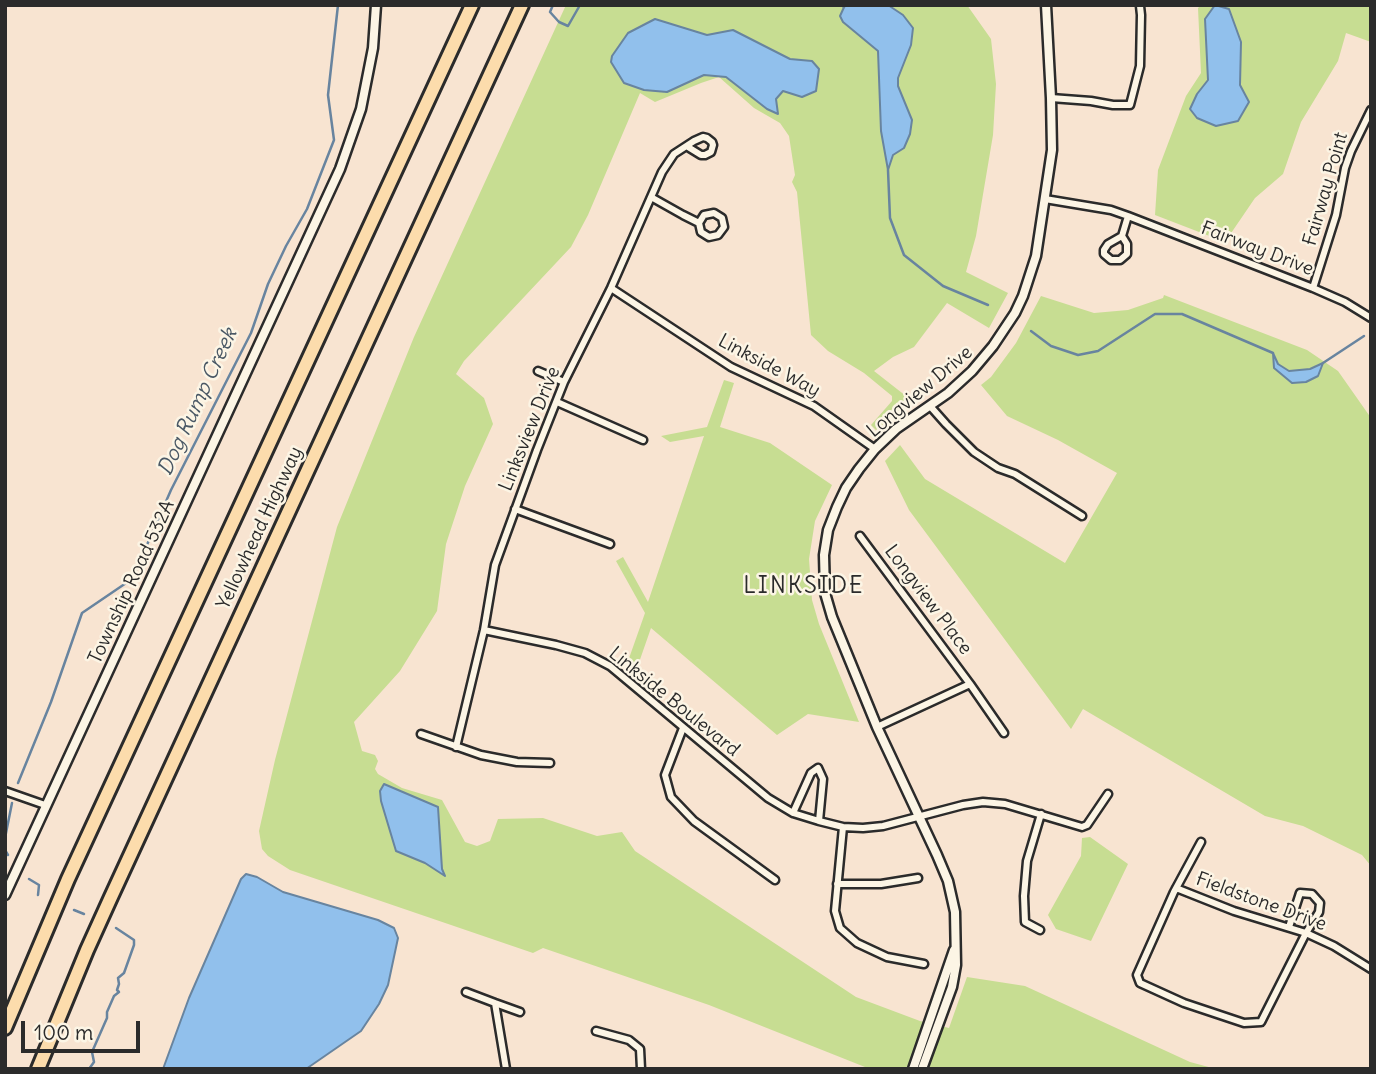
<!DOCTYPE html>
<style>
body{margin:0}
#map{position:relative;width:1376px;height:1074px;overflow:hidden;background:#f8e4d1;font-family:Delius,sans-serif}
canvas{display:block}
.frame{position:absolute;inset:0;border:7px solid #2b2b2b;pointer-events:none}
.scale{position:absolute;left:21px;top:1021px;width:119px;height:32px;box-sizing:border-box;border:4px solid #2b2b2b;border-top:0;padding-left:9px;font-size:21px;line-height:24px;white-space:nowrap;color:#2b2b2b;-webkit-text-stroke:5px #fcf5e5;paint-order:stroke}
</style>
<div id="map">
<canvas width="1376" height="1074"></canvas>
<div class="frame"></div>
<div class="scale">100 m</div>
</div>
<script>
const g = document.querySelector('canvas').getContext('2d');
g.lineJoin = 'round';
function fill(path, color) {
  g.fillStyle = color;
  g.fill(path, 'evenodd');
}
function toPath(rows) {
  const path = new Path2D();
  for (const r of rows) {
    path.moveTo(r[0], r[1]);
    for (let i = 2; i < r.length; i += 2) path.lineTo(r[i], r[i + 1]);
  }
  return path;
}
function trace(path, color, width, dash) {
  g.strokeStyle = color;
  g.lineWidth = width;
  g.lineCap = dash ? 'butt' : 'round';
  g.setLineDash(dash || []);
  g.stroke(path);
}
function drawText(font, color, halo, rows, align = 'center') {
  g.font = font + ' Delius,sans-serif';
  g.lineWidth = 5;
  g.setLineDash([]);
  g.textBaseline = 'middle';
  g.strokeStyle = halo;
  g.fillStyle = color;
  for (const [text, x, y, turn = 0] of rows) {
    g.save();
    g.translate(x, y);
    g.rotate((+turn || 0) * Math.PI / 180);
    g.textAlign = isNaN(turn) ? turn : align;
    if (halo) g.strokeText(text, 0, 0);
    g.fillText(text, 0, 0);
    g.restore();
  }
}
fill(toPath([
 [566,5,967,5,991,39,996,84,993,135,976,236,966,272,1008,293,989,328,947,303,914,347,893,357,874,371,911,400,876,430,871,425,892,401,892,396,864,373,828,351,811,335,797,192,792,182,795,175,789,136,780,123,754,108,719,77,701,83,655,102,640,93,588,215,571,247,464,361,456,374,484,398,493,424,465,486,446,544,437,611,400,671,354,722,362,751,375,755,378,761,375,769,378,774,402,788,442,800,465,842,477,846,490,841,498,819,543,818,597,836,622,832,635,851,856,997,920,1021,949,1028,967,977,1025,986,1190,1062,1216,1069,870,1069,709,1005,543,948,533,953,290,870,268,856,262,849,259,831,275,760,337,527,414,337],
 [1201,5,1371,5,1371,42,1346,33,1338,61,1301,122,1283,174,1255,198,1225,242,1155,215,1158,170,1186,96,1201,73,1198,8],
 [1164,295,1307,350,1338,371,1371,418,1371,866,1362,855,1303,826,1265,816,1083,709,1071,729,909,510,885,461,900,445,925,479,1065,563,1117,473,1058,440,1007,416,981,385,991,377,1016,343,1041,296,1094,313,1128,310,1163,298],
 [724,380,734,383,720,427,770,443,832,485,815,521,809,559,812,600,819,624,859,722,808,714,777,735,651,628,636,671,627,664,645,613,616,561,623,557,648,602,704,436,670,442,661,436,707,427],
 [1090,837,1128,864,1091,941,1056,929,1048,915,1081,856,1082,838]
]), '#c7dd92');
const water = toPath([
 [845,5,888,5,903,15,913,28,911,45,898,78,898,86,912,120,910,134,904,148,893,155,888,170,881,131,878,51,843,22,840,16,845,5],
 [1215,5,1229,9,1241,42,1240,85,1249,102,1238,121,1216,126,1197,118,1190,109,1197,94,1208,80,1205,19,1215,5],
 [655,19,707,35,733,30,790,59,812,61,819,69,816,91,802,97,783,91,776,99,778,114,767,109,726,77,704,75,667,92,644,90,624,83,611,62,612,56,628,33,655,19],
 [1273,353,1278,364,1289,371,1310,369,1323,363,1318,376,1306,382,1292,383,1274,368,1273,353],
 [384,784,438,807,442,869,445,876,425,863,396,851,381,801,380,791,384,784],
 [246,874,257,877,283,892,378,920,394,928,398,938,388,985,379,1004,361,1031,306,1069,163,1069,189,998,241,879,246,874]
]);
fill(water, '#91c0ec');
trace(water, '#68849f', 2);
trace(toPath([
 [553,5,550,12,559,22,568,26,580,5],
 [841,5,844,7],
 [888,170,890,218,904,255,943,286,988,305],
 [1031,331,1051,346,1078,355,1098,351,1155,314,1182,314,1273,353],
 [1323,363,1364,336],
 [18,783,51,702,82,613,132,579,171,490,251,333,268,284,286,246,307,209,334,140,328,95,338,5],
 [5,838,12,803],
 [5,850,8,855],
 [29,879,39,885,38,895],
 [74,910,84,914],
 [89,1069,94,1062,92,1052,107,1018,107,1012,114,996,119,992,117,990,119,984,118,978,124,973,134,945,134,940,116,928]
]), '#68849f', 2.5);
const minor = toPath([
 [1051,98,1091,101,1113,105,1130,105,1140,66,1141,15,1140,6],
 [651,197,683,215,699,223,701,232,709,237,718,235,724,227,722,218,714,213,704,215,699,223],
 [1045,199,1111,210,1128,216,1313,288,1345,302,1371,318],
 [1122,236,1127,244,1127,254,1120,260,1111,260,1104,254,1104,250,1108,244,1122,236,1128,216],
 [611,288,731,367,814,406,875,449],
 [1313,288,1336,215,1345,168,1351,151,1371,110],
 [538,371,564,382],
 [557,402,643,440],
 [930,406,946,424,974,452,998,468,1015,474,1082,516],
 [515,509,610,544],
 [860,536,970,684,1004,733],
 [484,630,556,645,585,653,610,666,768,798,793,813,819,821,843,827,863,828,883,826,963,805,983,802,1005,804,1082,827,1087,825,1108,794],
 [877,727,970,684],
 [683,728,665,775,671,797,694,821,775,880],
 [421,734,481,755,517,762,550,763],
 [456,747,484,630,495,565,537,450,564,382,611,288,662,172,674,154,694,141,703,137,707,138,712,142,713,145,711,152,705,155,701,155,688,147],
 [5,791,45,805],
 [793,813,811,773,818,768,823,779,819,821],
 [843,827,835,911,840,928,857,943,887,957,924,964],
 [1201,842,1174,892,1137,975,1140,983,1184,1003,1244,1023,1261,1022,1306,933,1319,912,1320,903,1312,894,1300,893,1289,927],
 [837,884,881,884,918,878],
 [1176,888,1234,911,1306,933,1334,946,1371,969],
 [1040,930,1025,922,1024,896,1027,861,1041,814],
 [466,992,495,1003,506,1069],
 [495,1003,520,1012],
 [596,1031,629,1040,640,1049,641,1069]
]);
const tertiary = toPath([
 [5,895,340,169,361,109,373,48,376,5],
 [913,1069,954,950],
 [922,1069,952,987,956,965,955,912,948,881,937,855,877,727,832,617,825,593,824,555,828,530,837,507,846,488,859,469,875,449,896,429,948,393,972,371,993,346,1015,313,1023,296,1036,256,1052,150,1051,98,1046,5]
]);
const motorway = toPath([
 [5,1028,68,879,472,5],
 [38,1069,87,950,111,897,522,5]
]);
trace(minor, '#2b2b2b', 11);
trace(tertiary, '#2b2b2b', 13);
trace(motorway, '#2b2b2b', 18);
trace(minor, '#fcf5e5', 6);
trace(tertiary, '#fcf5e5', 8);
trace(motorway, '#fcdcac', 12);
drawText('19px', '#2b2b2b', '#fcf5e5', [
 ["Fairway Point",1326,189,-74],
 ["Fairway Drive",1257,249,21],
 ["Linkside Way",769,366,28],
 ["Longview Drive",920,392,-40],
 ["Linksview Drive",530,429,-68],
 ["Yellowhead Highway",260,528,-65],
 ["Township Road 532A",132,582,-65],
 ["Longview Place",928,600,53],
 ["Linkside Boulevard",674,702,39],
 ["Fieldstone Drive",1261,902,20]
]);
drawText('italic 21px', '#4a5865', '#fcf5e5', [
 ["Dog Rump Creek",198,402,-65]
]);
g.letterSpacing = '2px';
drawText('23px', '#2b2b2b', '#fcf5e5', [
 ["LINKSIDE",804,586]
]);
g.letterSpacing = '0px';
</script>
